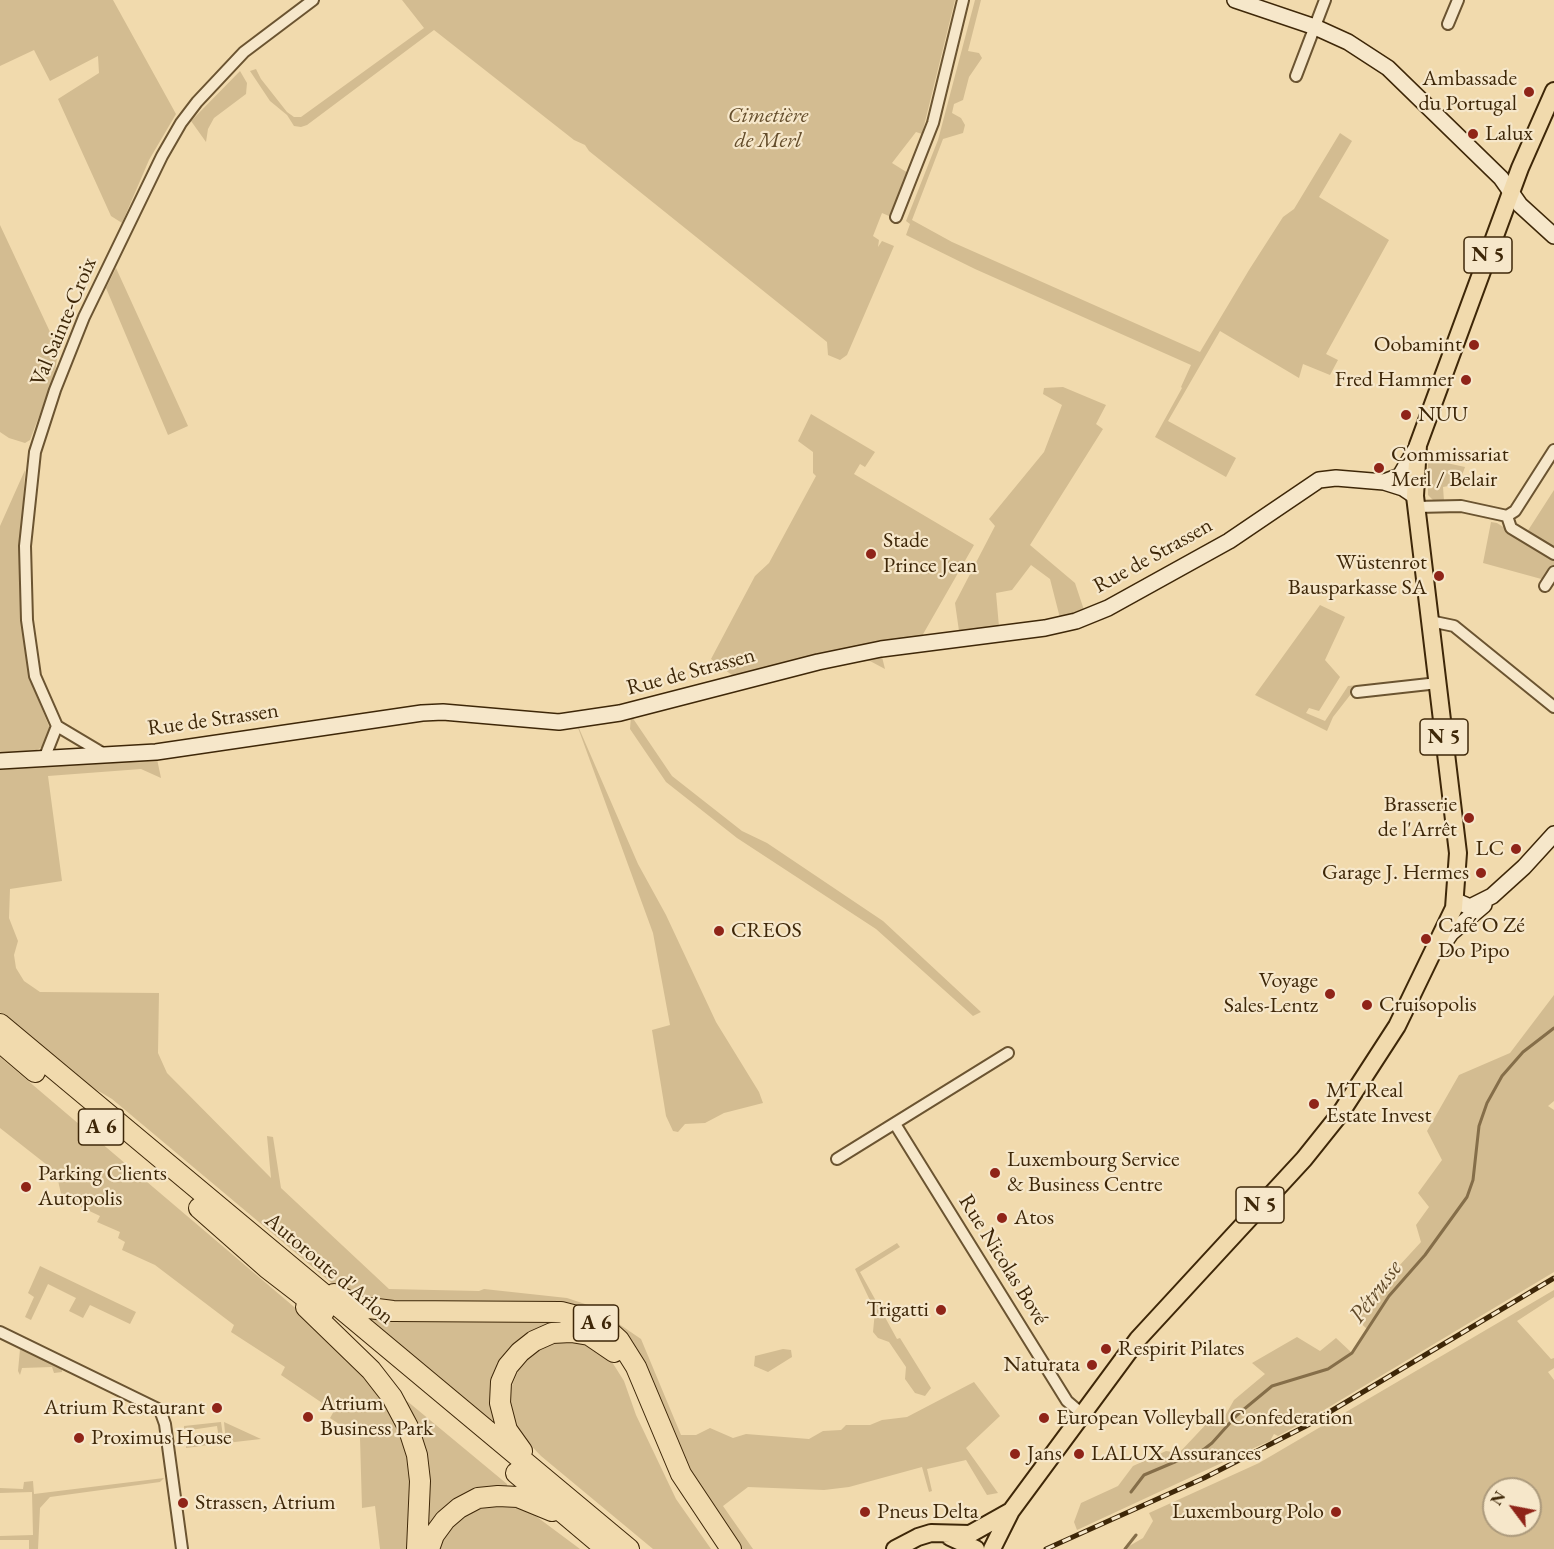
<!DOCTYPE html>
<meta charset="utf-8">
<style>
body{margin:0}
#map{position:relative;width:1554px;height:1549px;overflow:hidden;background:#f1daad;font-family:"EB Garamond",serif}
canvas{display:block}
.north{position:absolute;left:1482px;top:1477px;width:60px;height:60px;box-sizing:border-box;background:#f6e7ca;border:2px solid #ac9a7c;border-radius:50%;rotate:302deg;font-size:16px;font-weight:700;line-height:24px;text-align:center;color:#3e2708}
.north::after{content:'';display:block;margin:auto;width:21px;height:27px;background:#8f2418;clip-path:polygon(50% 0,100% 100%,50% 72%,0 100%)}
</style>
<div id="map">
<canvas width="1554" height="1549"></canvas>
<div class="north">N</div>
</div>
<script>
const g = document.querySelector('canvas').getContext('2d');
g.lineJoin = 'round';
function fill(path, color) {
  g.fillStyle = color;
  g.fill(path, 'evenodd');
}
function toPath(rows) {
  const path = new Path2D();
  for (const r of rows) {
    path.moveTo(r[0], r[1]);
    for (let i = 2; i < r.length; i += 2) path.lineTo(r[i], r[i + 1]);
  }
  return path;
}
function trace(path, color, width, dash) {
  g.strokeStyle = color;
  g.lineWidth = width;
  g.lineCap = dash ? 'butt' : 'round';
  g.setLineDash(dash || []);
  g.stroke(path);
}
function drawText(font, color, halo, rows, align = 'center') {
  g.font = font + ' "EB Garamond",serif';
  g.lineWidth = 4.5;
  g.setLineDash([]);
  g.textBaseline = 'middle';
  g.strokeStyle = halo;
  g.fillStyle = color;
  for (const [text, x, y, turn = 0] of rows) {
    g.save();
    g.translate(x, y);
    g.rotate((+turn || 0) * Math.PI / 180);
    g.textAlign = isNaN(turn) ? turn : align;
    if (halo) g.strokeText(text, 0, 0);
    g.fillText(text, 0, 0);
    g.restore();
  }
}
fill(toPath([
 [0,0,113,0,176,114,149,160,122,223,111,216,58,99,99,73,98,56,50,81,34,50,0,66],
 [402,0,955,0,922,134,916,132,892,163,908,173,889,216,882,213,873,236,879,240,878,247,882,241,894,246,847,355,840,360,828,355,827,342,589,151,585,145,574,140,434,30,307,125,301,127,294,126,287,115,270,101,250,71,256,69,261,79,287,112,294,117,301,117,424,28],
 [975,0,981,0,968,51,979,53,982,58,969,77,963,100,954,104,952,113,961,118,965,125,963,133,943,139,912,220,952,242,1200,352,1249,270,1283,217,1294,209,1340,133,1352,141,1319,197,1389,240,1326,354,1338,360,1330,375,1303,364,1299,378,1220,331,1168,421,1236,458,1226,477,1155,437,1182,388,1181,387,1191,365,975,269,906,235,910,224,906,221,938,140],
 [240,71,247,83,246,94,214,118,208,129,206,142,191,121],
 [0,225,58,349,55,374,30,440,25,443,9,438,0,432],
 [116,268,188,426,168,435,106,288],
 [1063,387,1106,405,1096,424,1103,429,1030,545,1075,583,1084,610,1060,618,1050,579,1031,565,1012,590,996,593,999,627,959,631,955,603,995,526,989,519,1044,452,1062,405,1043,394,1044,388],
 [811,414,875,452,865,467,860,464,854,474,974,545,922,636,878,641,885,669,870,661,854,662,749,685,632,717,672,776,742,831,767,843,883,921,981,1012,973,1016,876,929,737,838,666,782,630,729,631,716,578,726,638,864,666,915,716,1022,759,1092,763,1103,724,1113,705,1123,685,1124,678,1132,673,1131,666,1116,652,1030,670,1025,653,933,577,725,733,676,711,659,755,576,769,563,816,476,813,473,813,452,798,441],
 [1428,459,1465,467,1459,484,1443,487,1444,501,1434,501,1428,495],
 [25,470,20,553,22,621,33,687,50,729,48,739,42,747,35,751,0,755,0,526],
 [1554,490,1554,549,1527,532],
 [1491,522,1497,523,1554,559,1554,566,1545,580,1483,563],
 [1320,605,1345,617,1325,660,1340,677,1319,711,1309,708,1306,713,1325,721,1348,686,1358,685,1333,717,1327,731,1255,695],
 [157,759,161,778,141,769,48,776,62,881,10,889,9,918,18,941,14,955,16,968,24,981,40,992,159,993,158,1053,167,1073,271,1178,267,1136,273,1137,281,1188,389,1289,479,1291,484,1289,567,1298,594,1307,641,1339,681,1435,696,1435,710,1428,733,1438,746,1434,809,1439,823,1431,841,1430,846,1425,870,1425,882,1420,907,1417,974,1382,1000,1416,966,1448,998,1493,987,1495,966,1460,927,1469,932,1491,929,1492,922,1467,849,1487,824,1490,748,1487,723,1506,753,1549,742,1549,699,1491,606,1322,392,1305,346,1295,112,1099,85,1083,0,1012,0,767],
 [1554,995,1554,1101,1548,1106,1554,1110,1554,1272,1304,1422,1278,1436,1274,1434,1270,1441,1256,1447,1077,1530,1074,1522,1081,1503,1118,1486,1133,1466,1166,1451,1179,1453,1212,1418,1221,1423,1234,1400,1265,1374,1252,1363,1297,1337,1320,1351,1336,1338,1352,1353,1368,1330,1353,1316,1421,1242,1416,1225,1429,1207,1418,1193,1442,1160,1427,1131,1459,1075,1510,1053],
 [0,1057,313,1323,375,1385,406,1441,413,1478,412,1549,380,1549,375,1506,362,1508,360,1438,330,1418,334,1411,281,1375,285,1367,231,1332,234,1325,155,1265,122,1250,125,1242,118,1238,120,1232,97,1222,100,1216,62,1198,56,1172,0,1128],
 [897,1243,900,1247,860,1272,897,1339,900,1338,931,1388,925,1396,915,1393,905,1379,906,1367,889,1342,878,1338,873,1332,875,1311,855,1269],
 [40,1266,136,1312,130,1324,90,1305,83,1318,69,1311,76,1298,48,1284,31,1320,25,1317,34,1297,28,1293],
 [1554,1290,1554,1297,1517,1321,1551,1359,1554,1358,1554,1368,1548,1372,1554,1380,1554,1549,1124,1549,1143,1538,1153,1521,1149,1513,1259,1463],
 [1494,1489,1530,1489,1530,1525,1494,1525],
 [359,1312,534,1317,578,1324,527,1335,497,1421,489,1420],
 [582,1340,607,1354,624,1381,636,1415,676,1499,711,1549,653,1549,541,1456,519,1433,509,1407,510,1390,522,1362,541,1348,558,1341],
 [20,1349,62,1369,62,1372,54,1373,52,1367,22,1368,20,1375,18,1371],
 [783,1349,791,1350,792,1357,768,1372,754,1366,755,1356],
 [407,1401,507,1484,507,1490,428,1536,402,1405],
 [221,1422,224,1443,186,1448,186,1443,189,1441,219,1439,217,1426,184,1431,184,1426],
 [224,1422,261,1439,226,1443],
 [164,1478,160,1482,50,1497,40,1508,38,1549,29,1549,29,1540,0,1540,0,1536,33,1535,32,1492,0,1493,0,1488,23,1489,24,1482,33,1481,34,1494],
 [496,1506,517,1507,533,1514,580,1549,437,1549,448,1526,468,1511]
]), '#d3bc91');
trace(toPath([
 [1131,1492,1144,1475,1203,1450,1212,1443,1237,1415,1272,1386,1328,1369,1352,1353,1389,1296,1425,1255,1467,1197,1473,1180,1479,1126,1487,1103,1502,1076,1523,1052,1554,1028],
 [1125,1549,1136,1535]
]), '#856e49', 3);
const street = toPath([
 [1448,24,1458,0],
 [1296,76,1325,0],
 [896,217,933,123,963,0],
 [1416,507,1461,506,1507,516,1515,511,1554,450],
 [1507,516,1511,528,1554,554],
 [1545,586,1554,572],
 [1430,621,1454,626,1554,707],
 [1357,692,1438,683],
 [104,754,57,726,35,676,27,620,25,546,35,452,55,390,84,317,162,156,181,123,197,102,244,52,313,0],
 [44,759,57,726],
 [895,1124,1067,1401,1081,1413],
 [837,1159,1008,1053],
 [0,1332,160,1410,165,1424,182,1549]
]);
const secondary = toPath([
 [1235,0,1315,27,1348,42,1388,68,1501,178,1520,205,1554,236],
 [1384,482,1400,476,1418,445],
 [0,761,156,752,422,713,443,712,559,722,620,713,818,662,881,649,1045,628,1076,621,1108,608,1229,541,1319,480,1336,478,1384,482,1403,488,1415,496],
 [1456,901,1470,907,1492,896,1524,867,1554,834],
 [1440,949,1451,933,1484,905]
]);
const primary = toPath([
 [950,1537,976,1549],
 [895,1549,918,1537,931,1533,970,1534,1011,1511],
 [992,1549,1011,1511,1138,1339,1304,1159,1340,1114,1397,1026,1454,908,1458,853,1415,496,1418,445,1520,168,1554,91]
]);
const highway = toPath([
 [0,1024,629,1549],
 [0,1042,35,1072],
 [199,1208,267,1268,324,1312],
 [334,1294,361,1307,393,1311,561,1312,588,1319,607,1329,619,1340,636,1367,681,1474,731,1549],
 [306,1307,371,1370,392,1397,408,1427,417,1455,420,1481,417,1549],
 [522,1451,507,1430,500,1403,501,1382,508,1366,520,1352,534,1341,552,1333,571,1332,589,1335,614,1352],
 [516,1473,606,1549],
 [429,1549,434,1535,445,1520,459,1508,478,1498,498,1496,518,1497,552,1511]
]);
trace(street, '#6b5431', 14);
trace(secondary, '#3e2708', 18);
trace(primary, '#3e2708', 20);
trace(highway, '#3e2708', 22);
trace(street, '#f6e7ca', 10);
trace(secondary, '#f6e7ca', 15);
trace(primary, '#f1daad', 16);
trace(highway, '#f1daad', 20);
const rail = toPath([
 [1046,1549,1204,1478,1306,1426,1554,1278]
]);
trace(rail, '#3e2708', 5);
trace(rail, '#f6e7ca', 3, [9]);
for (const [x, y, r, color] of [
 [1529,92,6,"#8f2418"],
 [1473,134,6,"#8f2418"],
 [1474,345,6,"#8f2418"],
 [1466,380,6,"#8f2418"],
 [1406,415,6,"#8f2418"],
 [1379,468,6,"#8f2418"],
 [871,554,6,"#8f2418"],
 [1439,576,6,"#8f2418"],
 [1469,818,6,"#8f2418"],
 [1516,849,6,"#8f2418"],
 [1481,873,6,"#8f2418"],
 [719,931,6,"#8f2418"],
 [1426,939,6,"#8f2418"],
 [1330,994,6,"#8f2418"],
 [1367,1005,6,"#8f2418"],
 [1314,1104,6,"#8f2418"],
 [995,1173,6,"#8f2418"],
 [26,1187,6,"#8f2418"],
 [1002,1218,6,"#8f2418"],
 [941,1310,6,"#8f2418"],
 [1106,1349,6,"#8f2418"],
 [1092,1365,6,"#8f2418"],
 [217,1408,6,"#8f2418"],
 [308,1417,6,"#8f2418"],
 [1044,1418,6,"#8f2418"],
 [79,1438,6,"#8f2418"],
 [1015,1454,6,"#8f2418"],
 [1079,1454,6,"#8f2418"],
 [183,1503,6,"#8f2418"],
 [865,1512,6,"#8f2418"],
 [1336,1512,6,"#8f2418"]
]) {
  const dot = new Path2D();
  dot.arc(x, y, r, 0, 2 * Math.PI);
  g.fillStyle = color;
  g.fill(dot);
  trace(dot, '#f6e7ca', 2);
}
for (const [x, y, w] of [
 [1488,255,48],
 [1444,737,48],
 [101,1127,45],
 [1260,1205,48],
 [596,1323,45]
]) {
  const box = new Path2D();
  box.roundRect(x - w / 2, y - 18, w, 36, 4.5);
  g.fillStyle = '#f6e7ca';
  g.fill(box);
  trace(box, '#3e2708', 1.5);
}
drawText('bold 21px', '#3e2708', null, [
 ["N 5",1488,255],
 ["N 5",1444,737],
 ["A 6",101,1127],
 ["N 5",1260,1205],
 ["A 6",596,1323]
]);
drawText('22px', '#3e2708', '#f6e7ca', [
 ["Ambassade",1517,79,"right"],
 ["du Portugal",1517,104,"right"],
 ["Lalux",1485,134],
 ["Oobamint",1462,345,"right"],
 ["Fred Hammer",1454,380,"right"],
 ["NUU",1418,415],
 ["Commissariat",1391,455],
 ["Merl / Belair",1391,480],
 ["Stade",883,541],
 ["Prince Jean",883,566],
 ["Wüstenrot",1427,563,"right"],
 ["Bausparkasse SA",1427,588,"right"],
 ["Brasserie",1457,805,"right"],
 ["de l'Arrêt",1457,830,"right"],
 ["LC",1504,849,"right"],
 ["Garage J. Hermes",1469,873,"right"],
 ["Café O Zé",1438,926],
 ["Do Pipo",1438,951],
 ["CREOS",731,931],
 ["Voyage",1318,981,"right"],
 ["Sales-Lentz",1318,1006,"right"],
 ["Cruisopolis",1379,1005],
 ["MT Real",1326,1091],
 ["Estate Invest",1326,1116],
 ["Luxembourg Service",1007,1160],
 ["& Business Centre",1007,1185],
 ["Parking Clients",38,1174],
 ["Autopolis",38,1199],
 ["Atos",1014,1218],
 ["Trigatti",929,1310,"right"],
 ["Respirit Pilates",1118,1349],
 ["Naturata",1080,1365,"right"],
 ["Atrium",320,1404],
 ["Business Park",320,1429],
 ["Atrium Restaurant",205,1408,"right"],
 ["European Volleyball Confederation",1056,1418],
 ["Proximus House",91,1438],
 ["Jans",1027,1454],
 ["LALUX Assurances",1091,1454],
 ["Strassen, Atrium",195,1503],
 ["Pneus Delta",877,1512],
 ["Luxembourg Polo",1324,1512,"right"]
], 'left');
drawText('italic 22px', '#634c2a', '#f6e7ca', [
 ["Cimetière",768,116],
 ["de Merl",768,141]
]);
drawText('22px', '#3e2708', '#f6e7ca', [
 ["Val Sainte-Croix",64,322,-67],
 ["Rue de Strassen",1153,556,-29],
 ["Rue de Strassen",691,672,-15],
 ["Rue de Strassen",213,720,-8],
 ["Rue Nicolas Bové",1003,1260,58],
 ["Autoroute d'Arlon",329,1269,40]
]);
drawText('italic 24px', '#614a29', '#f6e7ca', [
 ["Pétrusse",1376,1292,-53]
]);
</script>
